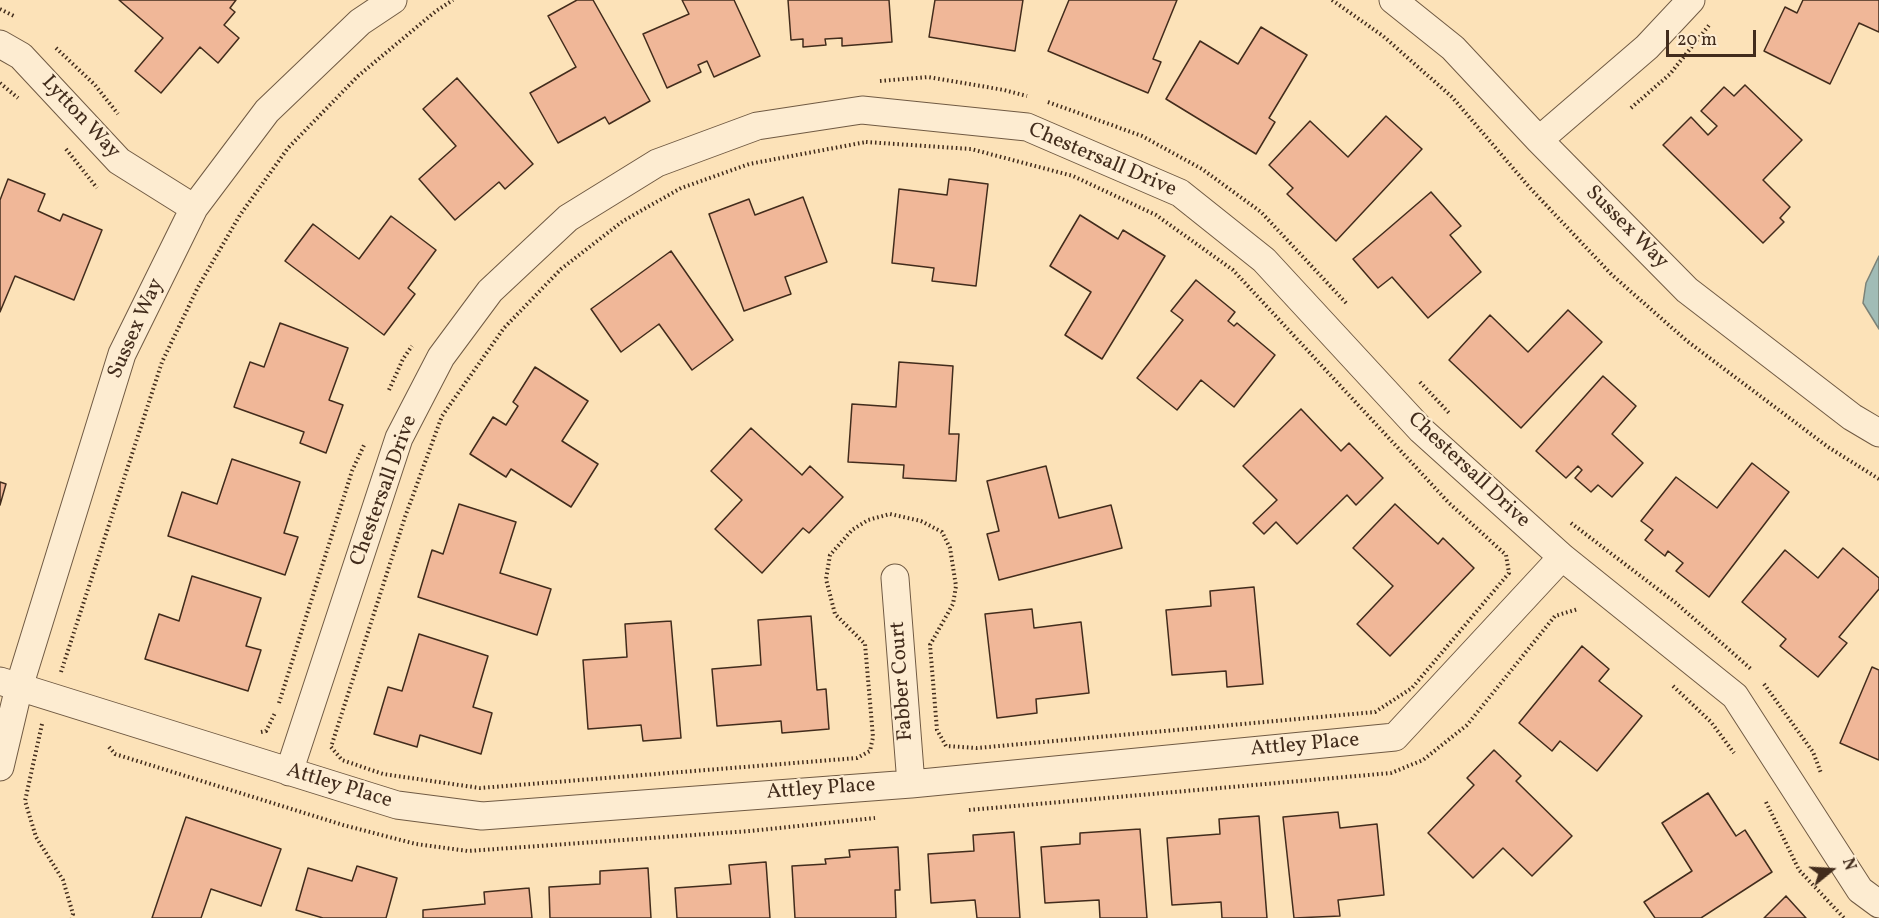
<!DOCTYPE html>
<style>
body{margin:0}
#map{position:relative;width:1879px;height:918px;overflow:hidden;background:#fce2b8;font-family:Vollkorn,serif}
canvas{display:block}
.north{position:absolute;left:1801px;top:840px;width:60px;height:60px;-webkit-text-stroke:4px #fdecd1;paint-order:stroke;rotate:72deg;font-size:16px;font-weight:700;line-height:24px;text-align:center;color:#422c1c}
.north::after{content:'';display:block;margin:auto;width:21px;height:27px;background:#422c1c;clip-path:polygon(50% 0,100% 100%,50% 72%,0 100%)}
.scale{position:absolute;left:1666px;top:30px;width:90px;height:27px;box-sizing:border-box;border:3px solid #422c1c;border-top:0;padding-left:8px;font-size:18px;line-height:21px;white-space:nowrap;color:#422c1c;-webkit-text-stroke:4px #fdecd1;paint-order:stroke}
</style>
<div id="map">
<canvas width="1879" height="918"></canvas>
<div class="north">N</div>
<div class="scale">20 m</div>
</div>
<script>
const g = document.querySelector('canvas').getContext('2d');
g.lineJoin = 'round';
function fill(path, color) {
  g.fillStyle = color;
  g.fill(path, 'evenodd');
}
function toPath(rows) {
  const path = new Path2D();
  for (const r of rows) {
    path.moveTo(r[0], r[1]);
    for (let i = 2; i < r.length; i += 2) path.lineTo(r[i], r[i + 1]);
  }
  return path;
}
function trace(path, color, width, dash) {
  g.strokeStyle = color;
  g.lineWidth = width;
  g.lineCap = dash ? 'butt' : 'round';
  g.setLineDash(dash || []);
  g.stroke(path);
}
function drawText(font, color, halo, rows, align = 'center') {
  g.font = font + ' Vollkorn,serif';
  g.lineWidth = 4.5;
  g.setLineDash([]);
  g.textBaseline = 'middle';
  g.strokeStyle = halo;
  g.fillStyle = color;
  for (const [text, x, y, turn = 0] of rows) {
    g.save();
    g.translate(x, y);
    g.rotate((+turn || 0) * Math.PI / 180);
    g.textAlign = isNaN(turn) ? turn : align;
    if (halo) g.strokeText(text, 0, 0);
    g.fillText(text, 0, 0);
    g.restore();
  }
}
const water = toPath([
 [1879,256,1879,329,1863,303,1866,283,1879,256]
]);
fill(water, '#a1bcb6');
trace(water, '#7b8278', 1.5);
const building = toPath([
 [119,0,236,0,230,8,235,12,224,25,239,38,218,63,200,47,161,93,135,71,163,38,119,0],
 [577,0,593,0,650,101,609,124,605,117,558,143,530,93,576,67,548,16,577,0],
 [682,0,734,0,760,56,714,77,707,61,698,65,701,72,667,88,643,34,689,14,682,0],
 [788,0,889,0,892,42,842,46,842,38,825,39,826,45,803,47,803,39,791,40,788,0],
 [935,0,1023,0,1015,51,929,37,935,0],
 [1069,0,1177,0,1153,59,1161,62,1148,93,1048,51,1069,0],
 [1803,0,1879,0,1879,32,1859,23,1830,84,1764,51,1785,7,1797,13,1803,0],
 [1261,27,1307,55,1269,118,1275,122,1256,154,1166,99,1200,41,1238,64,1261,27],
 [457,78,533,164,505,189,499,182,455,220,419,179,456,146,423,109,457,78],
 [1745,85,1802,140,1763,180,1790,207,1780,218,1784,222,1763,243,1663,145,1691,117,1708,135,1717,126,1701,111,1724,87,1734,96,1745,85],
 [1386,116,1422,149,1336,241,1287,194,1293,188,1269,165,1310,121,1348,157,1386,116],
 [8,179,45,194,38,211,60,221,63,214,102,230,74,300,15,276,0,312,0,200,8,179],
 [949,179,988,184,976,286,932,281,934,268,892,263,899,189,947,195,949,179],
 [1431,192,1461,226,1450,235,1481,272,1428,318,1392,277,1378,288,1353,259,1431,192],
 [803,197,827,262,785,277,791,294,744,311,709,214,749,199,755,215,803,197],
 [1080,215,1118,239,1123,230,1165,256,1102,359,1065,335,1091,292,1050,266,1080,215],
 [391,216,436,250,408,288,415,294,384,335,285,261,313,224,359,259,391,216],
 [671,251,733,340,692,370,659,324,621,352,591,309,671,251],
 [1196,280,1235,312,1228,321,1234,326,1237,323,1275,355,1234,407,1201,380,1177,410,1137,378,1183,320,1171,311,1196,280],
 [1568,310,1602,342,1521,428,1449,360,1490,315,1528,352,1568,310],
 [280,323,348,348,329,400,343,405,326,453,300,443,304,432,234,407,250,362,264,367,280,323],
 [899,362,953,366,949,434,959,434,956,481,903,478,904,465,848,462,852,404,896,407,899,362],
 [535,367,588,401,562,441,598,464,571,507,511,469,506,477,470,454,493,417,506,425,518,406,513,402,535,367],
 [1603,376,1636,406,1612,434,1643,463,1612,497,1598,485,1591,492,1575,478,1582,470,1578,466,1566,478,1536,451,1603,376],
 [1301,409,1341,451,1349,443,1383,478,1356,505,1347,495,1297,544,1276,522,1264,534,1253,523,1277,500,1243,466,1301,409],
 [751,428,802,475,810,466,843,497,809,533,803,528,762,573,715,529,742,500,711,471,751,428],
 [232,459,300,482,284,533,298,537,285,575,168,536,182,492,217,504,232,459],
 [1752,463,1789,492,1709,597,1676,571,1683,563,1668,551,1665,556,1645,540,1653,530,1641,521,1676,477,1717,508,1752,463],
 [1046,466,1059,518,1111,505,1122,548,999,580,987,534,999,531,987,481,1046,466],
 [0,482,6,484,0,505,0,482],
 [459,504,516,522,500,573,551,589,537,635,418,597,432,550,443,554,459,504],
 [1395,504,1438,544,1443,538,1474,568,1390,656,1357,624,1393,586,1353,548,1395,504],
 [1843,548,1879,578,1879,589,1839,637,1847,643,1818,677,1780,646,1786,639,1742,602,1785,550,1818,578,1843,548],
 [192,576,261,598,246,646,261,650,248,691,145,659,159,614,179,621,192,576],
 [1254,587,1263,684,1227,687,1226,671,1172,675,1166,610,1211,606,1210,591,1254,587],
 [1032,609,1034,628,1081,622,1089,693,1036,699,1037,713,997,718,985,614,1032,609],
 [811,616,817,690,826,689,829,729,782,733,781,721,717,726,712,669,761,665,758,620,811,616],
 [671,621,681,738,643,741,641,725,588,729,583,660,627,657,625,624,671,621],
 [419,634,488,656,473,707,492,713,481,754,420,735,417,747,374,734,388,687,402,691,419,634],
 [1582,646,1609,669,1599,681,1642,716,1597,771,1560,741,1552,751,1519,723,1582,646],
 [1872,667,1879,670,1879,760,1840,743,1872,667],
 [1494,750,1521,776,1516,781,1572,836,1532,876,1503,848,1473,878,1428,833,1474,785,1467,778,1494,750],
 [1708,793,1736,836,1745,830,1772,872,1701,918,1655,918,1644,902,1692,871,1662,823,1708,793],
 [1338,812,1340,828,1377,824,1384,895,1338,900,1340,916,1294,918,1283,817,1338,812],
 [1259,816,1267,918,1222,918,1221,902,1172,905,1167,838,1220,834,1219,819,1259,816],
 [186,817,281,849,261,906,211,889,201,918,152,918,186,817],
 [1140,829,1147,918,1100,918,1099,900,1045,903,1041,847,1080,844,1080,833,1140,829],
 [1014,832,1020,918,977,918,975,900,931,903,928,854,974,851,973,835,1014,832],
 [898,847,900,890,895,890,896,918,795,918,792,866,826,864,825,859,850,857,849,850,898,847],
 [766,862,770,918,677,918,675,888,731,884,729,865,766,862],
 [357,866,397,878,386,918,323,918,296,910,308,868,352,881,357,866],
 [648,868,651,918,550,918,549,887,600,884,600,871,648,868],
 [529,888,532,918,423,918,423,910,485,904,484,892,529,888],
 [1786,896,1806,918,1764,918,1786,896]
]);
fill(building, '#f0b798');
trace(building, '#422c1c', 1.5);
const street = toPath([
 [1393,0,1453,48,1539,140,1687,290,1852,417,1879,433],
 [0,44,21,56,119,161,194,208],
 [1539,140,1647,47,1691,0],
 [895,578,911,784],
 [0,681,397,805,482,816,911,784,1395,737,1562,557],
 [0,767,19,687,122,354,194,208,267,111,360,22,393,0],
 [289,772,399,438,441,357,490,291,568,218,657,163,757,126,862,110,1027,127,1180,193,1264,260,1421,430,1562,557,1735,696,1860,890,1879,904]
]);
trace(street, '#705a43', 29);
trace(toPath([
 [1332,0,1383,36,1452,97,1530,188,1612,275,1687,341,1828,447,1879,479],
 [0,9,14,16],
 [56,48,95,85,118,114],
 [880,81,928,77,1004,90,1027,96],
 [0,83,18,98],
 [1048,102,1142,136,1202,169,1261,212,1347,304],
 [1631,108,1670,74,1710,24],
 [866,142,971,149,1073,176,1156,215,1233,270,1449,503,1506,555,1509,573,1412,688,1375,712,977,748,946,746,937,730,930,645,953,604,956,586,950,548,942,532,921,521,890,514,868,520,852,530,830,555,826,579,835,614,865,644,873,737,870,751,857,758,480,788,383,774,342,760,331,747,405,517,442,416,504,328,561,269,623,221,681,188,749,164,866,142],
 [66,149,97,188],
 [1420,382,1450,414],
 [389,390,403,359,412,346],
 [1571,523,1676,603,1751,669],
 [61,672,162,362,198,287,240,215,288,148,358,76,436,11,453,0],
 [1764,684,1813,752,1821,773],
 [1673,686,1711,722,1734,753],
 [279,703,352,471,365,443],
 [42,724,25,801,36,837,63,880,73,914,71,918],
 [261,732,266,731,275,713],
 [109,747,115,754,343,825,416,844,468,851,750,831,875,818],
 [1766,802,1799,870,1844,918],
 [969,810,1391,773,1423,760,1467,725,1555,616,1578,609]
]), '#422c1c', 4, [1.5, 3]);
trace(street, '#fdecd1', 27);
drawText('21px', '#422c1c', '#fdecd1', [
 ["Lytton Way",80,118,47],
 ["Chestersall Drive",1102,161,23],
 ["Sussex Way",1626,228,45],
 ["Sussex Way",137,329,-66],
 ["Chestersall Drive",1468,471,43],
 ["Chestersall Drive",385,491,-70],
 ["Fabber Court",903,681,-94],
 ["Attley Place",1305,746,-5],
 ["Attley Place",339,787,17],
 ["Attley Place",821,790,-4]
]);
</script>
